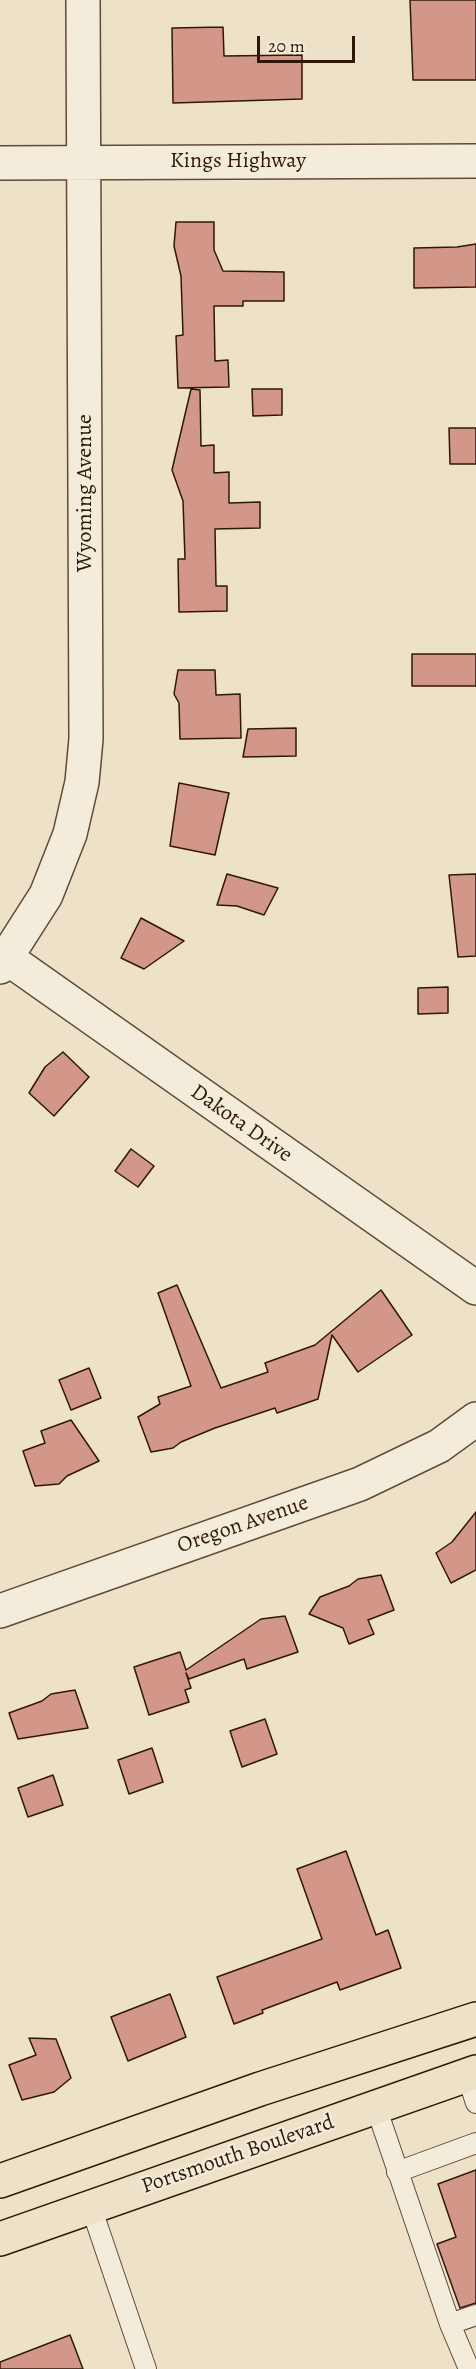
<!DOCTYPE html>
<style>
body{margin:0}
#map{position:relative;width:476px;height:2369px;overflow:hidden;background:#ede2c7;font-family:Alegreya,serif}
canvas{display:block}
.scale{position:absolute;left:257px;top:36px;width:98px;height:27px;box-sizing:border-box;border:3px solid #311708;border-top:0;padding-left:8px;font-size:18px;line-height:21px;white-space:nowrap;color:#311708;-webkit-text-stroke:4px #f3ecdb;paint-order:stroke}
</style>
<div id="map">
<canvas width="476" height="2369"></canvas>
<div class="scale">20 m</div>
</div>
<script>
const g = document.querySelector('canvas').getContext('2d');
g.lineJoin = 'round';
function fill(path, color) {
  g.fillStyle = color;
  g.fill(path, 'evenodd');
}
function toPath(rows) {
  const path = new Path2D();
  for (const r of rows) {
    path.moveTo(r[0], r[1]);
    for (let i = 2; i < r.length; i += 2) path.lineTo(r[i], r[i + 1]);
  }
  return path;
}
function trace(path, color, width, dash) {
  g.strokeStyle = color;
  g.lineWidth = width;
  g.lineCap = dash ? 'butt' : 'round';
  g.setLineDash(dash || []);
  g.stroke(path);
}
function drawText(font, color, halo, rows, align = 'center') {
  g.font = font + ' Alegreya,serif';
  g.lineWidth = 4.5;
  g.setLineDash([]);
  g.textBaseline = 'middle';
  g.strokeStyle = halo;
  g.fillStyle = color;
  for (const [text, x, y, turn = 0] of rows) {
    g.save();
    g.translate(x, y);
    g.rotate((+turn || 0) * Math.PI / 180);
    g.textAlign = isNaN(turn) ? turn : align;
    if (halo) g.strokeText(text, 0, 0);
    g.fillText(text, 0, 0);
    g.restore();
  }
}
const building = toPath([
 [410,0,476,0,476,80,413,80,410,0],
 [223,27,224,56,302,55,302,99,173,103,172,28,223,27],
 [176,222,214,222,214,250,223,271,284,272,284,301,243,301,243,306,214,306,215,361,228,360,229,387,178,388,176,336,183,335,181,276,174,246,176,222],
 [476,244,476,287,414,288,414,248,457,247,476,244],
 [191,389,200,390,201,446,214,445,214,473,229,472,229,503,260,502,260,528,215,529,216,586,227,586,227,611,179,612,178,559,185,559,183,501,172,470,191,389],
 [252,389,282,389,282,415,253,416,252,389],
 [449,428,476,428,476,464,450,464,449,428],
 [412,654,476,654,476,686,412,686,412,654],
 [178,670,215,670,216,695,240,694,241,738,180,739,179,703,174,694,178,670],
 [296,728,296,756,243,757,248,729,296,728],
 [179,783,229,793,215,855,170,846,179,783],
 [227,874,278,888,264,915,237,906,217,905,227,874],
 [476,874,476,956,458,957,449,875,476,874],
 [141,918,184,941,144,969,121,958,141,918],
 [448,987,448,1013,418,1014,418,988,448,987],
 [63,1052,89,1077,54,1116,29,1093,45,1067,63,1052],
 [131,1149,154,1166,138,1187,115,1171,131,1149],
 [177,1285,221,1388,268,1372,265,1363,315,1345,381,1290,412,1335,358,1372,332,1335,318,1399,277,1413,275,1408,215,1428,181,1442,173,1448,151,1452,138,1417,160,1404,158,1397,191,1386,158,1293,177,1285],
 [89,1368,101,1398,71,1410,59,1380,89,1368],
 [71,1420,99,1461,67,1476,59,1484,35,1486,23,1451,45,1443,41,1431,71,1420],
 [476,1512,476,1570,451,1583,436,1553,452,1542,476,1512],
 [381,1575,394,1610,368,1620,374,1634,349,1644,343,1628,309,1614,320,1597,349,1586,358,1579,381,1575],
 [285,1616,298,1652,247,1669,244,1659,189,1679,186,1673,191,1688,185,1690,189,1702,149,1715,134,1667,180,1652,186,1670,261,1619,285,1616],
 [75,1690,88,1728,18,1739,9,1713,42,1701,51,1694,75,1690],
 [265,1719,277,1754,242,1767,230,1731,265,1719],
 [152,1748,163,1782,129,1794,118,1760,152,1748],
 [53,1775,63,1805,28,1817,18,1788,53,1775],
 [346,1851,376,1935,388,1930,401,1968,340,1990,337,1982,262,2010,263,2013,234,2024,217,1977,322,1939,297,1869,346,1851],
 [170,1994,186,2037,128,2061,111,2017,170,1994],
 [29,2038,56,2039,71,2078,54,2092,22,2100,9,2065,36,2055,29,2038],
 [476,2170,476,2303,460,2308,437,2244,456,2237,438,2184,476,2170],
 [70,2335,83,2369,0,2369,0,2362,70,2335]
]);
fill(building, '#d39789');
trace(building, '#311708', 1.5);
const service = toPath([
 [467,2075,476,2103],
 [376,2107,450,2324,469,2369],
 [397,2172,476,2143],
 [91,2207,146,2369],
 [450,2324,476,2315]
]);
const minor = toPath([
 [0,163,476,161],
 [7,958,476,1288],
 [0,967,46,895,70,834,82,782,86,739,83,0],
 [0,1611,360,1484,439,1446,476,1419]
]);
const primary = toPath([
 [0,2181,260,2089,476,2019],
 [0,2239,476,2072]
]);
trace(service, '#604a38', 22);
trace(minor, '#604a38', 36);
trace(primary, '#311708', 36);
trace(service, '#f3ecdb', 20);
trace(minor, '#f3ecdb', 33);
trace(primary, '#ede2c7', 33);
drawText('22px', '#311708', '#f3ecdb', [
 ["Kings Highway",238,162],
 ["Wyoming Avenue",86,493,-90],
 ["Dakota Drive",241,1124,35],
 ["Oregon Avenue",243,1525,-19],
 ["Portsmouth Boulevard",238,2155,-19]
]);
</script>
